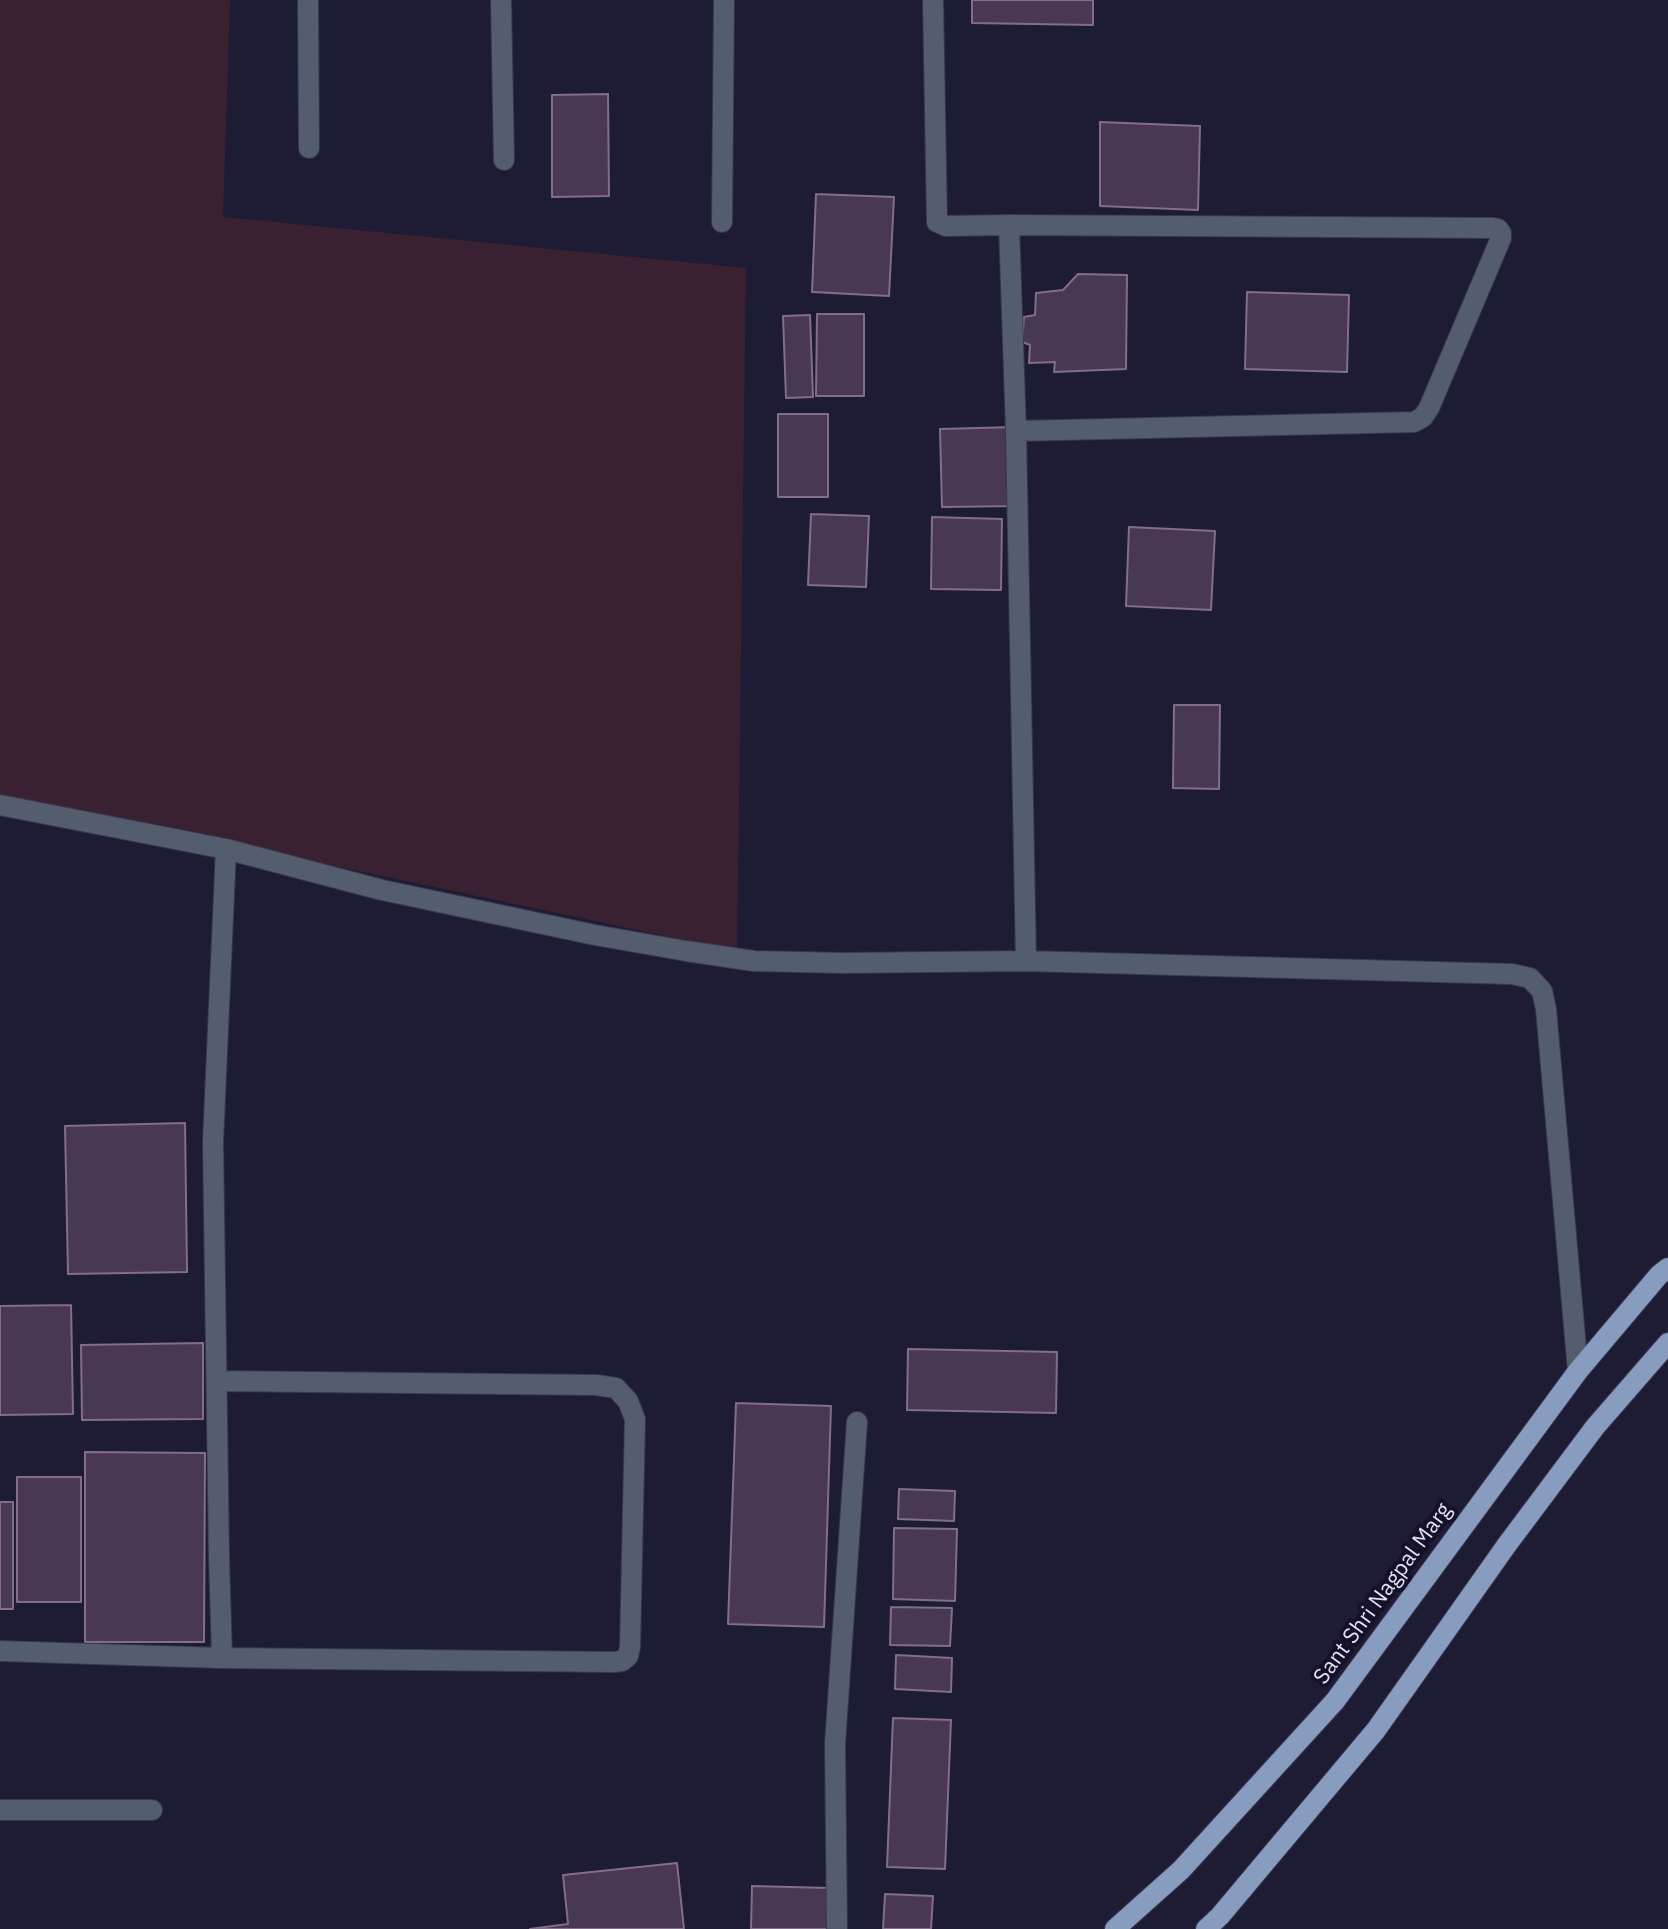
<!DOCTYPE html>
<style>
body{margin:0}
canvas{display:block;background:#1e1b34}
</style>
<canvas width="1668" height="1929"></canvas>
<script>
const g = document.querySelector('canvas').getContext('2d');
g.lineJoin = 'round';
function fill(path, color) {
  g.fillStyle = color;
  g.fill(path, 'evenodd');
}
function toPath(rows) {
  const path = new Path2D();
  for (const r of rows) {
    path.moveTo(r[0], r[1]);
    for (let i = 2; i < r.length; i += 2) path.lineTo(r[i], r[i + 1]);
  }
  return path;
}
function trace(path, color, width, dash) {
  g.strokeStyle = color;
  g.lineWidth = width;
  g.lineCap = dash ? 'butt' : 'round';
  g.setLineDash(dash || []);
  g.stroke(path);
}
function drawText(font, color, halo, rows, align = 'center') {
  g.font = font + ' "IBM Plex Sans",sans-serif';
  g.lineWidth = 8;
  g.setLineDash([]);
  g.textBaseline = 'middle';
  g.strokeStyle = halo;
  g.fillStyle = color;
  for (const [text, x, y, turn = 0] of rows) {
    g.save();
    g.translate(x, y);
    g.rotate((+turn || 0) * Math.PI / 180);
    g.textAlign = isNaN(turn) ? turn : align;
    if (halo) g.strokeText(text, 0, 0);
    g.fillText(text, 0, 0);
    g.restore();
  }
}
fill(toPath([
 [0,0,230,0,223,217,746,268,737,951,0,795]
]), '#3a2131');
const building = toPath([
 [972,0,1093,0,1093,25,972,23,972,0],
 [608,94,609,196,552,197,552,95,608,94],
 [1100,122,1200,126,1198,210,1100,206,1100,122],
 [816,194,894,197,889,296,812,292,816,194],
 [1078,274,1127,275,1126,369,1054,372,1055,362,1029,363,1030,345,1022,342,1024,317,1035,315,1036,293,1063,290,1078,274],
 [1247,292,1349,295,1347,372,1245,369,1247,292],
 [817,314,864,314,864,396,816,396,817,314],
 [810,315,813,397,786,398,783,316,810,315],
 [778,414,828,414,828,497,778,497,778,414],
 [1015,427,1016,506,942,507,940,429,1015,427],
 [811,514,869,516,866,587,808,585,811,514],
 [932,517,1002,519,1001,590,931,589,932,517],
 [1129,527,1215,531,1211,610,1126,606,1129,527],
 [1174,705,1220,705,1219,789,1173,788,1174,705],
 [185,1123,187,1272,68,1274,65,1126,185,1123],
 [71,1305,73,1414,0,1415,0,1306,71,1305],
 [203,1343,203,1419,82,1420,81,1345,203,1343],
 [908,1349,1057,1352,1056,1413,907,1410,908,1349],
 [736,1403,831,1406,824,1627,728,1624,736,1403],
 [85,1452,205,1453,204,1642,85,1642,85,1452],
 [17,1477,81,1477,81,1602,17,1602,17,1477],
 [899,1489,955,1491,954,1521,898,1519,899,1489],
 [0,1502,13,1502,13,1609,0,1609,0,1502],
 [894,1528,957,1529,955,1601,893,1599,894,1528],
 [891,1607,952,1608,950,1646,890,1645,891,1607],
 [896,1655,952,1658,951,1692,895,1689,896,1655],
 [893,1718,951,1720,945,1869,887,1867,893,1718],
 [677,1863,684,1929,530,1929,568,1924,563,1875,677,1863],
 [752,1886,829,1888,828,1929,751,1929,752,1886],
 [885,1894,933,1896,931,1929,883,1929,885,1894]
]);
fill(building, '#493851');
trace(building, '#826e8a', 2);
const minor = toPath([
 [308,0,309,148],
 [501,0,504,160],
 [933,0,937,222,946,226,1009,225,1016,431,1026,961],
 [722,222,724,0],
 [1009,225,1493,228,1498,229,1501,233,1501,238,1429,408,1423,417,1414,422,1016,431],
 [0,805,226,849,382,890,595,935,686,951,754,961,843,963,1026,961,1512,974,1530,978,1542,991,1546,1009,1578,1371],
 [217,1381,596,1385,616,1388,628,1401,635,1419,630,1647,628,1656,622,1661,615,1662,222,1658],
 [0,1651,222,1658,219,1557,213,1142,226,849],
 [0,1810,152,1810],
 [837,1929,835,1744,857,1422]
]);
const major = toPath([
 [1115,1929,1181,1870,1335,1701,1578,1371,1659,1275,1668,1268],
 [1206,1929,1220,1916,1376,1730,1506,1546,1595,1427,1668,1343]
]);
trace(minor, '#3a374f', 22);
trace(major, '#3a374f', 22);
trace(minor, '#535d6e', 20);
trace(major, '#879cbe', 20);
drawText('22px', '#e3e2f4', '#15112a', [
 ["Sant Shri Nagpal Marg",1383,1594,-54]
]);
</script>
